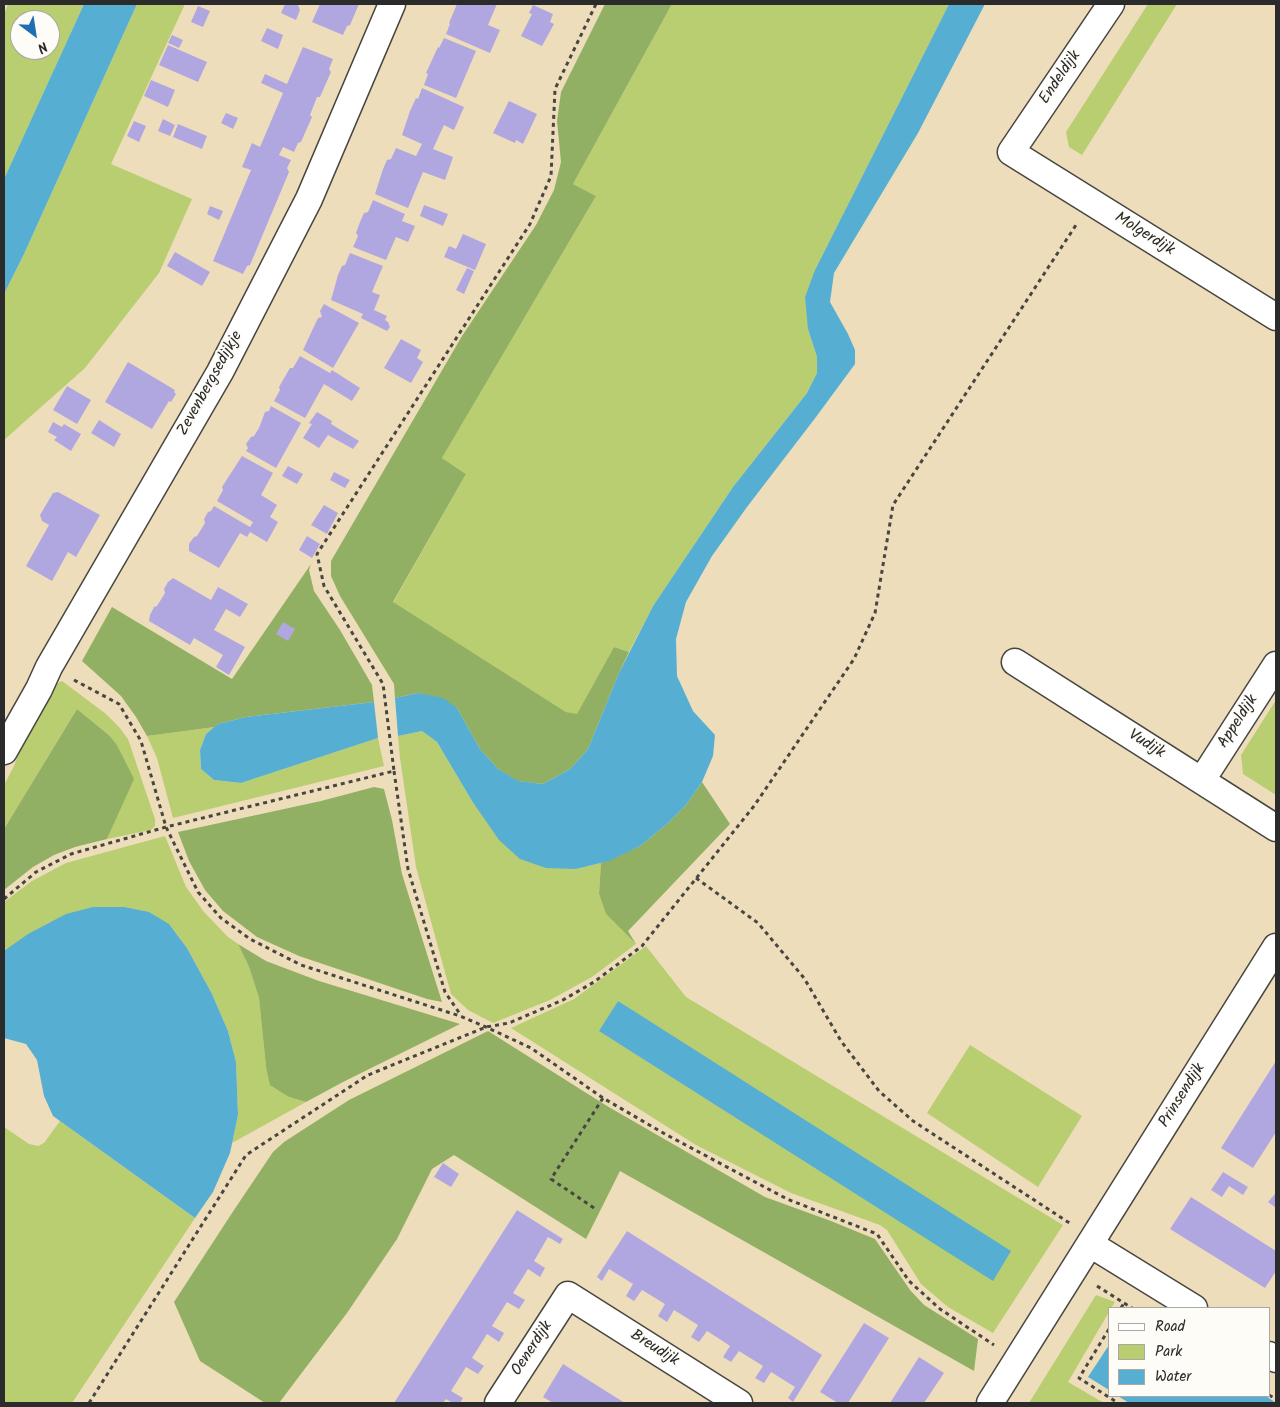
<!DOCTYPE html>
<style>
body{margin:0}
#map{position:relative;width:1280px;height:1407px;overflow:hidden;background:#edb;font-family:Kalam,sans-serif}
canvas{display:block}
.frame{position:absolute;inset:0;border:5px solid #2b2b2b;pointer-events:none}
.legend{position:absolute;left:1108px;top:1307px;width:162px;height:90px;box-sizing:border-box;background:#fdfcf7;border:1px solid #a9a8a5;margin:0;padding:6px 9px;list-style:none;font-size:15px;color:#2b2b2b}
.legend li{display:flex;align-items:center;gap:10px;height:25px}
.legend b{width:25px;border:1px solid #a9a8a5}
.north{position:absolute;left:10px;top:10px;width:50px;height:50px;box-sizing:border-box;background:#fdfcf7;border:1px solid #a9a8a5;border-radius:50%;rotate:149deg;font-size:14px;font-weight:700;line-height:20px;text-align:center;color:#2b2b2b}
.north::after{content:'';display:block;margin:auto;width:18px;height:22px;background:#1f6fb2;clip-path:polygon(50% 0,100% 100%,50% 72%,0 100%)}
</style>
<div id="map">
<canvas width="1280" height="1407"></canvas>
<div class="frame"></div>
<ul class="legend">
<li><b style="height:6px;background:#fff"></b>Road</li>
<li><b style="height:14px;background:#b9cd71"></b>Park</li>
<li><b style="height:14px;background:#56afd3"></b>Water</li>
</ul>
<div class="north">N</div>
</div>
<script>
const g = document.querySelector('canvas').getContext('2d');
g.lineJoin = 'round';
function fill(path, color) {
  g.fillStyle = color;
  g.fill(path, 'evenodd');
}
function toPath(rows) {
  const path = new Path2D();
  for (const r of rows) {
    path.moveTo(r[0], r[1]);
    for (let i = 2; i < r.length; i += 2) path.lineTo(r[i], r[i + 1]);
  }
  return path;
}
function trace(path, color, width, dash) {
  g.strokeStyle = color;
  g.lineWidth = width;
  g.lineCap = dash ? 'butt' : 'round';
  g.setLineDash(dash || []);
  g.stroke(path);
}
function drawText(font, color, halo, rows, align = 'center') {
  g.font = font + ' Kalam,sans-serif';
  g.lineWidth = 4;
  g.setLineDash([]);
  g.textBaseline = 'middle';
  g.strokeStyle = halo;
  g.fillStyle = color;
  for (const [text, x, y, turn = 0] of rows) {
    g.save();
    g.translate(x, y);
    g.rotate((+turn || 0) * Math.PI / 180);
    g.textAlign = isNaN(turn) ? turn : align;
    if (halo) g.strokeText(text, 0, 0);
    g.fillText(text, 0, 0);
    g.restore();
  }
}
fill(toPath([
 [8,4,84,4,4,179,4,14],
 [20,20,50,20,50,50,20,50],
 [137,4,185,4,111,164,192,199,159,273,85,368,4,440,4,294,24,254],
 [672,4,949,4,815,270,808,329,817,357,817,373,807,393,733,487,653,606,629,652,614,647,577,715,566,712,393,603,466,474,442,458,596,196,573,184],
 [1148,4,1177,4,1082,155,1069,147,1066,132],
 [62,681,106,714,119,727,128,739,155,819,155,826,151,830,107,839,133,779,117,745,110,736,77,709,4,829,4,785,14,766,26,733,54,685],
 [1276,700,1276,795,1243,774,1241,755],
 [215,727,206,734,200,750,201,769,214,780,241,783,378,738,384,766,173,818,157,758,147,736],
 [422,731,437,742,472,801,576,869,601,863,599,894,606,914,636,944,592,977,550,1000,493,1023,468,1010,451,994,416,867,400,758,398,736],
 [165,836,186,887,204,912,228,937,238,944,249,967,259,998,266,1067,289,1097,306,1102,232,1143,238,1115,236,1062,228,1031,212,994,187,948,169,924,4,951,4,902,32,881,66,863],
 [646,946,686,997,1063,1225,993,1333,948,1307,921,1284,887,1230,880,1225,791,1193,696,1145,511,1028,574,999],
 [618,1001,993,1280,600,1031],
 [970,1045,1082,1116,1038,1187,927,1113],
 [60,1121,195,1218,72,1403,4,1403,4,1127,29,1144,38,1146,44,1143],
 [1096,1295,1115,1302,1111,1308,1109,1308,1109,1312,1068,1382,1104,1403,1029,1403]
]), '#b9cd71');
fill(toPath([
 [605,4,672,4,573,184,596,196,442,458,466,474,393,602,566,712,577,714,614,647,629,652,619,673,588,749,570,769,543,784,517,781,498,769,480,749,457,708,418,693,395,698,394,684,340,596,331,576,331,561,462,336,536,225,554,190,561,162,557,121,561,92],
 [311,564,309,570,314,591,340,630,372,685,374,702,246,717,218,724,215,727,147,736,136,717,121,696,82,661,112,607,232,679],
 [77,709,110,736,117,745,134,779,107,839,75,847,54,855,33,867,4,890,4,829],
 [702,782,730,824,628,931,636,944,606,914,599,894,601,863,640,846,667,824,686,805],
 [374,787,384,789,392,820,402,874,442,1002,427,999,299,956,257,937,223,911,205,890,189,861,178,832,321,801],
 [238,944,266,961,319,981,460,1024,343,1082,306,1102,289,1097,270,1085,266,1067,259,998,249,967],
 [488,1031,607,1106,765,1197,831,1221,875,1239,910,1290,924,1305,978,1339,974,1371,620,1171,586,1239,454,1155,432,1169,397,1239,347,1313,279,1403,265,1403,200,1361,174,1302,234,1210,273,1152,284,1142,349,1100]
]), '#92b063');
fill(toPath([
 [84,4,137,4,24,254,4,294,4,179],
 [949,4,985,4,918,133,834,273,830,302,848,334,855,350,855,364,816,417,747,507,712,556,686,602,676,639,677,676,693,711,715,735,713,756,702,782,686,805,667,824,640,846,609,861,576,869,546,868,520,859,499,840,472,801,437,742,422,731,398,736,395,698,418,693,443,698,457,708,480,749,498,769,518,781,543,784,570,769,588,749,619,673,653,606,733,487,807,393,817,373,817,357,808,329,805,297,815,270],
 [374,702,378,738,241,783,214,780,201,769,200,750,206,734,218,724,246,717],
 [93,907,124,907,149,912,169,924,187,948,212,994,228,1031,236,1062,238,1115,230,1153,213,1192,195,1218,53,1116,44,1096,37,1060,26,1044,4,1038,4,951,28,934,66,914],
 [618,1001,1011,1251,993,1281,599,1031],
 [1109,1345,1109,1390,1088,1377],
 [1118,1396,1266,1396,1276,1403,1129,1403]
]), '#56afd3');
fill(toPath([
 [285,4,298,5,300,10,296,20,281,13],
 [320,4,359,4,350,25,347,26,343,35,312,22],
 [457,4,497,4,488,25,500,30,490,53,446,34,450,24,449,23],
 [533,5,553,14,550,22,554,24,542,46,521,36,532,14,529,13],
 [198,6,210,11,203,27,191,22],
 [267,28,283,35,278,49,261,41],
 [172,35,183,40,179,48,168,43],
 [444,38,476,51,456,98,424,85,428,74,426,73,438,47,439,48],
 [168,45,207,62,198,82,159,65],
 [303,47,333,59,329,69,331,72,320,97,317,97,310,115,312,117,301,142,298,143,294,152,283,147,279,155,291,160,287,168,289,172,250,265,247,266,243,274,213,261,251,170,242,167,252,143,260,147,283,93,261,83,265,74,287,84],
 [151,80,175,90,168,107,144,96],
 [422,88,464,107,454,130,444,125,433,149,453,157,445,180,423,172,408,208,375,194,383,169,387,160,391,159,396,148,416,156,422,144,402,135,410,111,416,98,418,99],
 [509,101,537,114,523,144,516,140,515,143,493,133],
 [226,113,238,118,233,129,221,123],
 [163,119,175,125,170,136,158,131],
 [134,121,146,126,139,142,127,136],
 [178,124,207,136,202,149,173,137],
 [373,200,405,214,402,221,415,226,408,242,396,237,386,260,353,247,358,236,356,233,360,222,364,213,368,212],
 [424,205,448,214,443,226,420,216],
 [210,206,223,211,219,220,207,214],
 [463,234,486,244,475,270,444,257,449,246,456,249],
 [175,252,210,272,202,286,167,266],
 [350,253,383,266,372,292,380,295,374,310,387,316,385,320,388,322,390,327,387,331,361,318,363,314,331,300,338,275,342,266,345,265],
 [467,268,474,271,464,294,456,290],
 [324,304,359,323,333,368,303,350,318,318,322,317,320,311],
 [401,339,421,350,417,358,423,362,411,383,384,368],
 [300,356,330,373,332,370,360,388,352,401,324,384,305,418,274,401,280,390,279,387,290,368,293,368],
 [128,362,175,390,174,392,176,394,171,402,169,401,152,429,105,402],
 [67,386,91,400,77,424,53,410],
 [271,406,301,423,276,468,246,451,248,448,246,444,251,437,254,436,259,428,265,412,269,411],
 [317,412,332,421,331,424,359,441,353,449,328,435,319,448,303,438,312,424,309,423],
 [99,420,121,434,114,447,91,433],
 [53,422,62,427,64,424,81,434,71,451,54,440,57,437,48,432],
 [242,456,273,473,261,495,277,505,270,517,278,522,267,542,250,532,247,537,240,533,219,568,189,551,189,544,194,537,197,536,205,523,204,519,208,512,211,511,214,506,250,527,253,522,217,501,223,490,222,487],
 [288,466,303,474,297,484,282,476],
 [334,472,350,480,345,488,330,480],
 [58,492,100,515,76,557,68,552,52,581,26,566,49,525,42,521,40,515,53,493],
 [324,505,338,513,327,534,311,525],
 [307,536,320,544,312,558,299,550],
 [173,578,211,600,218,587,248,604,240,617,226,609,214,630,245,647,229,675,216,667,223,655,194,638,190,645,149,621,150,615,154,607,157,606,165,593,164,589,168,582],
 [283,622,295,629,288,641,276,634],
 [1276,1061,1276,1132,1253,1168,1221,1148],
 [443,1163,459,1174,451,1187,434,1177],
 [1223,1172,1248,1187,1243,1195,1229,1186,1222,1197,1211,1190],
 [1275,1194,1276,1195,1276,1208,1268,1202],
 [1191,1197,1276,1251,1276,1271,1265,1288,1170,1229],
 [517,1210,563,1239,560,1244,548,1237,534,1261,545,1268,540,1277,528,1269,513,1293,525,1300,519,1309,507,1302,492,1326,504,1333,499,1342,487,1334,472,1358,484,1366,478,1374,466,1367,451,1391,463,1398,460,1403,453,1403,446,1399,443,1403,394,1403],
 [627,1231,822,1355,793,1402,788,1398,795,1387,771,1372,764,1383,755,1378,763,1366,739,1351,731,1362,723,1357,730,1346,718,1338,707,1331,699,1342,691,1337,698,1325,674,1310,667,1322,658,1316,665,1304,642,1290,634,1301,626,1296,633,1284,609,1269,602,1281,597,1277],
 [864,1323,889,1338,848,1403,838,1403,820,1392],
 [919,1357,944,1373,924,1403,890,1403],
 [563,1364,609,1393,625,1403,553,1403,543,1397]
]), '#b1a7e0');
const street = toPath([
 [1111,4,1011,152,1276,317],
 [1015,662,1276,828],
 [4,751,39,689,49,667,220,372,309,199,392,4],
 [1202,780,1276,665],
 [1090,1244,1194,1308],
 [1269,1355,1276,1359],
 [498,1403,568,1295,739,1403],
 [990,1403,1276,947]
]);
trace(street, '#484641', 29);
trace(toPath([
 [74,680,119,704,141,741,166,827,198,892,221,918,250,939,301,965,460,1016,486,1027,531,1048,603,1098,665,1134,787,1199,877,1234,909,1281,940,1309,994,1345],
 [394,771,408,869,445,992,460,1014],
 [696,878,758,923,804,978,841,1041,879,1091,913,1121,1071,1224],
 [4,899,36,872,71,854,166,827,394,771,383,684,324,586,317,554,530,224,551,176,555,89,596,4],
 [594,1208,551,1179,603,1098],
 [1097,1286,1132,1308],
 [1121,1308,1124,1303],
 [1109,1329,1079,1378,1118,1403],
 [1269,1395,1276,1399],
 [89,1403,246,1155,368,1075,486,1027,509,1023,563,1000,594,982,642,946,754,806,854,659,875,613,893,505,1076,225]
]), '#484641', 3, [4, 4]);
trace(street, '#fff', 26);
drawText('16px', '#2b2b2b', '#fdfcf7', [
 ["Endeldijk",1061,78,-56],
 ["Molgerdijk",1144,235,32],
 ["Zevenbergsedijkje",211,384,-61],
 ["Appeldijk",1239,722,-57],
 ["Vudijk",1146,745,32],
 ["Prinsendijk",1183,1096,-58],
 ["Oenerdijk",533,1349,-57],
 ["Breudijk",654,1349,32]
]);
</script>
